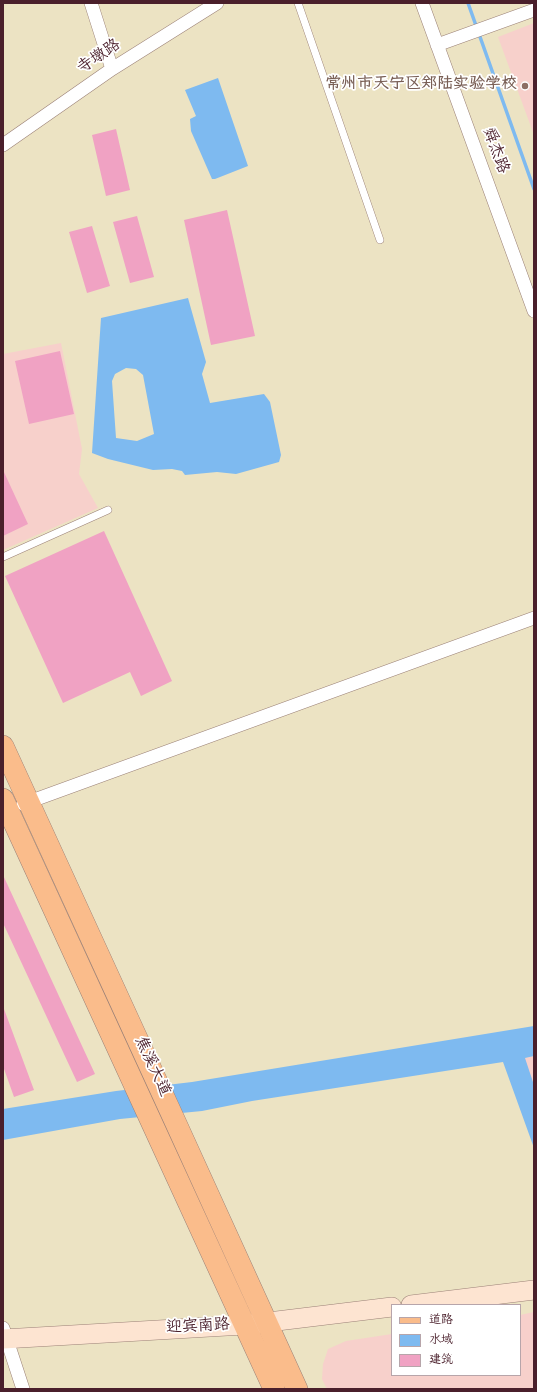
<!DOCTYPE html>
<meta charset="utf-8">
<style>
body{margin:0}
#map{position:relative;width:537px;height:1392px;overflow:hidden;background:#ece3c3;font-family:Dekko,"LXGW WenKai TC",sans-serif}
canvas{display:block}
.frame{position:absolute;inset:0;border:4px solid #4a1f2b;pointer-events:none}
.legend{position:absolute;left:391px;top:1304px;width:130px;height:72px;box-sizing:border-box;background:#fff;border:1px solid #b7a5aa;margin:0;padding:5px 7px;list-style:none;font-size:12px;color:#4a1f2b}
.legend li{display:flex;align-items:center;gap:8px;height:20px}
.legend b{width:20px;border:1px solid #b7a5aa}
</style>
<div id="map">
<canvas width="537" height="1392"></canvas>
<div class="frame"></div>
<ul class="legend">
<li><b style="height:5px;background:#fabc8b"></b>道路</li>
<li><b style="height:11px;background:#7ebaf0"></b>水域</li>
<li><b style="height:11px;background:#f0a2c3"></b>建筑</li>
</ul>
</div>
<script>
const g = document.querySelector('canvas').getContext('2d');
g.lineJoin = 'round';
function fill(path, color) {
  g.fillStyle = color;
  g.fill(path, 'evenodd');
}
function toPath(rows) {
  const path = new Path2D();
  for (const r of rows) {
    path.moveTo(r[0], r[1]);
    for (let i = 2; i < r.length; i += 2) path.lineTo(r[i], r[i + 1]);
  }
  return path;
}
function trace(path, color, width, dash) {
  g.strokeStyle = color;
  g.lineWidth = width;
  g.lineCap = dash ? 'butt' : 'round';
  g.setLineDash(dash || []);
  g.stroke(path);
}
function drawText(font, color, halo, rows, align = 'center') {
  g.font = font + ' Dekko,"LXGW WenKai TC",sans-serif';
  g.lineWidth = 3.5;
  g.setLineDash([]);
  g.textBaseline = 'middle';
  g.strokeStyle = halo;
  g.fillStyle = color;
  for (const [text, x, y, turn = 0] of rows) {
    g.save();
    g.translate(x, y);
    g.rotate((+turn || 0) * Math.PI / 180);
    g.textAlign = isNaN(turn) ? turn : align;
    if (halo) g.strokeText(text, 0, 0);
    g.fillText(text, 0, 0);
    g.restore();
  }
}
fill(toPath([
 [534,23,534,135,498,37],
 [61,343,82,449,79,474,98,508,3,550,3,354],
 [534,1056,534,1085,524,1058],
 [534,1312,534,1389,327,1389,322,1379,323,1364,328,1349,346,1341,392,1334,392,1375,520,1375,520,1315]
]), '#f7d0cb');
fill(toPath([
 [218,78,248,166,215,179,212,179,191,131,190,119,196,116,185,90],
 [188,298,206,362,202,374,210,403,264,394,270,402,281,455,279,462,236,474,217,472,185,475,182,471,172,469,153,470,108,459,92,453,101,318],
 [126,368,136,369,143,375,154,434,137,441,116,438,112,381,115,374],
 [534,1026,534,1056,525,1058,534,1085,534,1148,503,1062,252,1101,202,1111,120,1119,3,1140,3,1109,116,1091,192,1082]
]), '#7ebaf0');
trace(toPath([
 [468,3,534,189]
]), '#7ebaf0', 3.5);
fill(toPath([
 [116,129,130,190,106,196,92,135],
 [227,210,255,336,211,345,184,220],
 [137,216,154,277,130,283,113,222],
 [92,226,110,286,87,293,69,232],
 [60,351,74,414,29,424,15,361],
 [3,470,28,524,3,536],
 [104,531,172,681,141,696,130,672,63,703,5,576],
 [3,875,95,1074,77,1082,3,923],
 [3,1009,4,1009,34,1090,14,1097,3,1066]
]), '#f0a2c3');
const lane = toPath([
 [298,3,380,240],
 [3,557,108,510]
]);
const street = toPath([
 [91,3,112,69],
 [422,3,534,311],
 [437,45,534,10],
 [3,145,112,69,217,3],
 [23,804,534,618],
 [3,1328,23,1389]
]);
const secondary = toPath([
 [411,1305,534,1290],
 [3,1339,244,1325,392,1307]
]);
const primary = toPath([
 [3,746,174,1119,297,1389],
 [3,799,274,1389]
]);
trace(lane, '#9b8177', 8);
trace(street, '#9b8177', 14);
trace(secondary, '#9b8177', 20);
trace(primary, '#9b8177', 22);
trace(lane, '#fff', 7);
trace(street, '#fff', 13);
trace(secondary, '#fde4d1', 19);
trace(primary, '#fabc8b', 21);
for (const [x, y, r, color] of [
 [525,86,4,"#8d6e63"]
]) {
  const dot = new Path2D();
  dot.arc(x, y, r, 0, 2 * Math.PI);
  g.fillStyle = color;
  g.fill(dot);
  trace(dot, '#fff', 1.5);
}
drawText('16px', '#4a1f2b', '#fff', [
 ["寺墩路",100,58,-34],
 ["舜杰路",494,151,70],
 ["焦溪大道",151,1067,65],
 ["迎宾南路",198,1328,-3]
]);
drawText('bold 16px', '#785e54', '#fff', [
 ["常州市天宁区郑陆实验学校",517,86]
], 'right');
</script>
